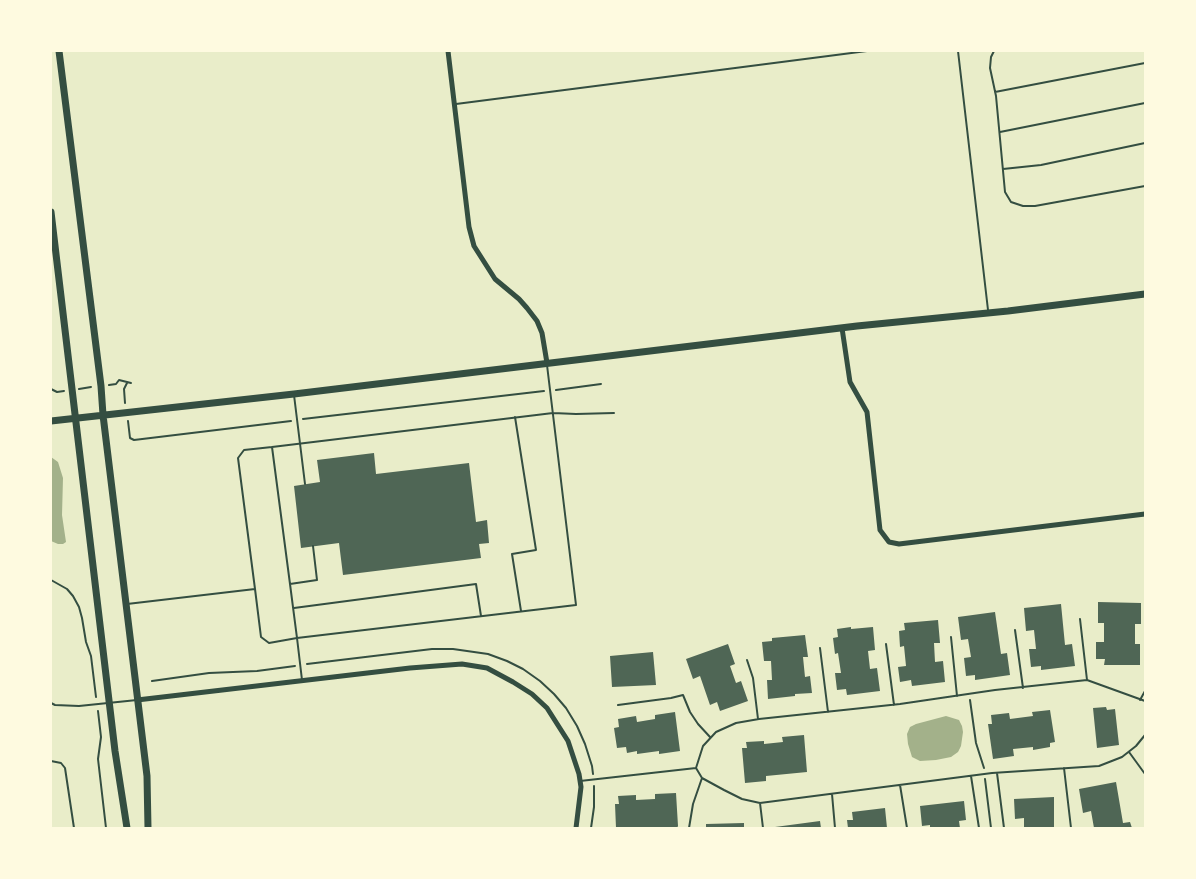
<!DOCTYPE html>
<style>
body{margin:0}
#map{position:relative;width:1196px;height:879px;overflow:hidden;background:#e9edc9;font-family:Poppins,sans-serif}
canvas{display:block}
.frame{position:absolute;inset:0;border:52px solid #fefae0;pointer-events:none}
</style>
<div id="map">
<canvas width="1196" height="879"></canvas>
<div class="frame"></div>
</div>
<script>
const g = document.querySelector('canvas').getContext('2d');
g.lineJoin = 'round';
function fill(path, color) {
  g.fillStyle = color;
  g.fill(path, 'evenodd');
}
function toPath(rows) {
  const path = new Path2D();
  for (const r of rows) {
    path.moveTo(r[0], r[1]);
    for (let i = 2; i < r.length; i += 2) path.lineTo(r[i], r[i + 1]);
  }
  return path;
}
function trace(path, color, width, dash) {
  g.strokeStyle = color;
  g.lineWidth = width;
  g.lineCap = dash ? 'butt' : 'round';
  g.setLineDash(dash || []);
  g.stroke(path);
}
fill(toPath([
 [51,457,58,462,63,478,62,515,66,542,63,544,58,544,51,541],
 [946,716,959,720,962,726,963,732,961,746,958,752,951,757,936,760,920,761,912,757,908,744,907,734,910,727,916,724]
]), '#a3b18a');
fill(toPath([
 [374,453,376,474,469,463,476,522,487,520,489,543,479,544,481,558,343,575,339,543,301,548,294,486,320,482,317,460],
 [1098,602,1141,603,1141,624,1135,624,1135,644,1140,644,1140,665,1104,665,1105,659,1096,659,1096,642,1104,642,1104,623,1098,623],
 [1061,604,1065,645,1072,644,1075,666,1041,670,1041,666,1031,667,1029,649,1036,649,1034,630,1026,631,1024,608],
 [995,612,1001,654,1007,653,1010,675,975,680,975,675,966,676,964,658,971,657,968,639,961,640,958,617],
 [938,620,940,643,934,643,935,662,943,661,945,682,912,686,911,680,900,682,898,667,906,666,904,646,900,647,899,631,905,630,904,623],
 [851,627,851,629,873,627,875,650,868,651,870,669,877,668,880,691,847,695,846,689,837,690,835,673,841,673,838,653,835,654,833,638,838,637,837,629],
 [805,635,808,657,803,657,805,677,810,676,812,693,795,694,795,696,768,699,767,680,772,680,771,661,764,661,762,642,772,641,772,638],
 [728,644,735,664,730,666,736,683,741,681,748,701,720,711,717,702,710,705,700,676,693,679,686,659],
 [653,652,656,685,612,687,610,656],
 [1106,707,1107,710,1115,709,1119,745,1097,748,1093,708],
 [1050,710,1055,742,1050,743,1050,747,1033,750,1033,747,1013,749,1014,756,993,759,988,724,992,724,991,715,1009,713,1010,719,1033,716,1032,712],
 [675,712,680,751,659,754,659,751,637,754,637,751,627,753,626,747,617,748,614,728,619,727,618,719,636,716,637,722,655,719,655,715],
 [804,735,807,772,766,776,766,781,745,783,742,748,747,748,746,742,764,741,764,744,783,742,782,737],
 [1116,782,1123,823,1130,822,1132,828,1094,828,1091,811,1083,813,1079,789],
 [676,793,678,826,677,828,616,828,615,804,619,804,618,796,636,795,636,800,655,799,655,794],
 [1054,797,1054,828,1024,828,1024,818,1015,819,1014,799],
 [964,801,966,820,959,821,960,828,930,828,930,825,922,826,920,806],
 [885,808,887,828,848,828,847,820,853,820,852,812],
 [820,821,821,828,775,828,775,827],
 [744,823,744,828,706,828,706,824]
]), '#4f6655');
trace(toPath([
 [109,385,116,384,119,380,131,383],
 [51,389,57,392,64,391],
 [79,389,91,387],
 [556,390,601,384],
 [125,403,124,389,127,383],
 [303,419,544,391],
 [128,421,130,438,134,440,291,421],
 [51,580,67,589,73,596,79,607,82,618,86,642,91,656,96,697],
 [307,664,432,649,453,649,488,654,507,661,523,669,540,681,554,694,566,708,577,726,585,744,592,766,593,774],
 [152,681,209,673,257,671,295,666],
 [970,700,976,743,984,768],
 [98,711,101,737,98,759,106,828],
 [985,779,991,828],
 [591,828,594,807,594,786]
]), '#344e41', 2);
trace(toPath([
 [958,51,988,310],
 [994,51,991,57,990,68,996,96,1005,192,1011,202,1023,206,1035,206,1145,186],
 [995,92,1145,63],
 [456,104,867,51],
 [1000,132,1145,103],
 [1003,169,1041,165,1145,143],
 [294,395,305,484],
 [515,417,536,550,512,554,521,611],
 [272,447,553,413,576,414,614,413],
 [290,584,317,580,313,546],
 [127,604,255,589],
 [294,608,476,584,481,616],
 [1080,619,1087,680],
 [1015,630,1023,688],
 [951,637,957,696],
 [886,644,894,705],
 [820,648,828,712],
 [747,660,753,678,758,719],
 [302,680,297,638,290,584,272,447,244,450,238,458,255,589,261,637,269,643,297,638,576,605,547,365],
 [1140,700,1145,691],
 [51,703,55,705,79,706,137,700],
 [618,705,671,698,683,695,690,712,698,724,710,737],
 [1129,752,1145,774],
 [51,761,61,763,65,768,74,828],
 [696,768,703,746,716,732,736,723,759,719,900,704,995,690,1087,680,1145,701],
 [1064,768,1071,828],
 [997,773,1004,828],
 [971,776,979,828],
 [580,781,696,768,702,778,724,790,742,799,760,803,992,773,1099,766,1122,757,1136,746,1145,735],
 [900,785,907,828],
 [1145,791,1145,797],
 [832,794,835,828],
 [760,803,763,828],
 [689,828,693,804,702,778]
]), '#344e41', 2);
trace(toPath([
 [448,51,469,227,474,246,495,279,519,299,527,308,537,321,542,333,547,363],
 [842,328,850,382,867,412,880,530,889,542,899,544,1145,514],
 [137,700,410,668,462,664,487,668,513,682,532,694,547,708,568,741,579,774,581,787,576,828]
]), '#344e41', 5);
trace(toPath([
 [59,51,101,386,103,415,147,776,148,828],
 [51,212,115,751,127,828],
 [51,421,294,394,857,326,1008,311,1145,294]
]), '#344e41', 7);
</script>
